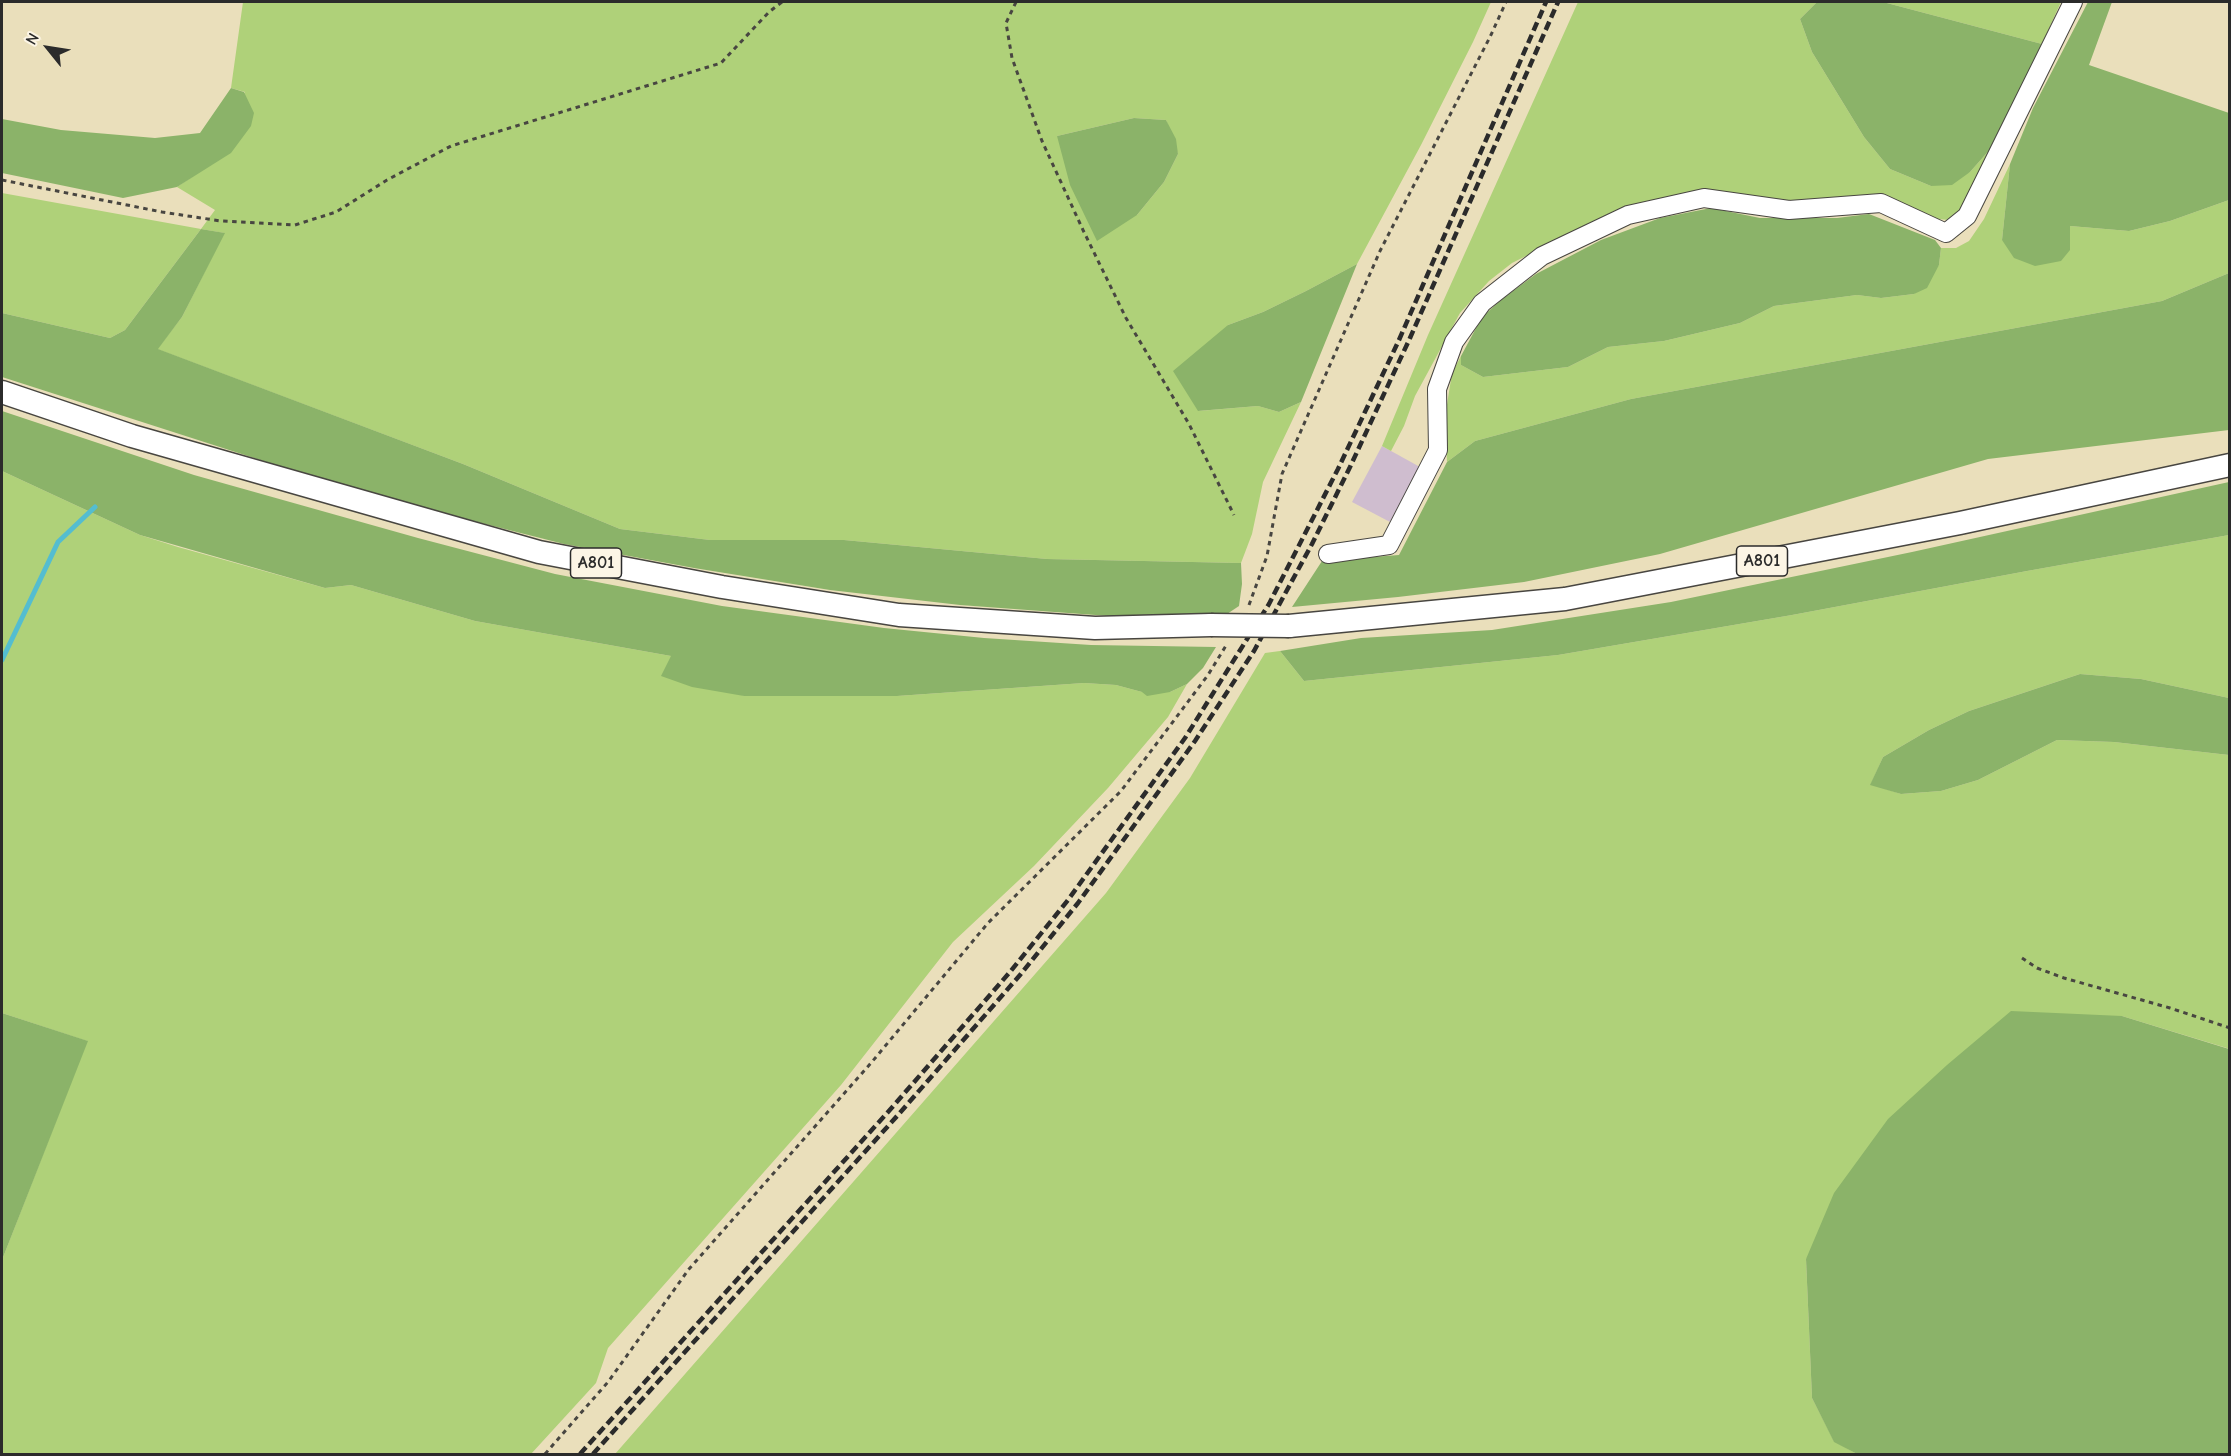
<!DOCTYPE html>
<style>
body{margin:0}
#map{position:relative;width:2231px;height:1456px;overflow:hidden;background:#eadfbb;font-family:"Comic Neue",sans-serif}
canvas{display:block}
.frame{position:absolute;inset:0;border:3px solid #2b2b2b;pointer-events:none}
.north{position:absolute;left:18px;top:18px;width:60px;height:60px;-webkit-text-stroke:4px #fcf5e5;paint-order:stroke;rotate:300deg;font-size:16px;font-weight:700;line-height:24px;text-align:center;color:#2b2b2b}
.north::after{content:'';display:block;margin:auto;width:21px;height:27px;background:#2b2b2b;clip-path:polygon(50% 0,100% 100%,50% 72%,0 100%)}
</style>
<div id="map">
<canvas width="2231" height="1456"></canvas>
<div class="frame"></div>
<div class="north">N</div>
</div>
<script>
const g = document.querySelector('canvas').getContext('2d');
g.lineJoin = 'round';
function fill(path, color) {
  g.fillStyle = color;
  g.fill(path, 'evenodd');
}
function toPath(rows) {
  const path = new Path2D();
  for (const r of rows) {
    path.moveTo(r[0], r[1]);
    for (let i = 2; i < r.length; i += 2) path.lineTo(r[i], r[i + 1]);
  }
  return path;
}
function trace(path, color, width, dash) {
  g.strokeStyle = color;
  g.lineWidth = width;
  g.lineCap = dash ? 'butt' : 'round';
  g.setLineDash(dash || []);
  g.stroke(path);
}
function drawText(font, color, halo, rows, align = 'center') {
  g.font = font + ' "Comic Neue",sans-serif';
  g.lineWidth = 4.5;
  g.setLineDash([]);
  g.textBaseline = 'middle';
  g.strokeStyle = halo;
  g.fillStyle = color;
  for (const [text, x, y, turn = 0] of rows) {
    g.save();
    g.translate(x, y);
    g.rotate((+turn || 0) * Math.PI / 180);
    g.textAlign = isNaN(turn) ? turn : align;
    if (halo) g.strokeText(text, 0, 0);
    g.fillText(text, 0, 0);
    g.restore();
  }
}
fill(toPath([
 [1382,446,1420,467,1390,522,1352,502]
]), '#cfbdcf');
fill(toPath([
 [243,2,1491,2,1473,42,1421,145,1357,264,1306,291,1263,312,1228,325,1199,411,1258,406,1279,412,1301,402,1263,482,1252,534,1241,563,1047,559,844,540,710,540,620,529,463,464,157,349,182,317,224,233,201,229,125,330,110,338,2,313,2,193,201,229,215,210,177,187,196,174,245,92,231,88],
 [1134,118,1166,120,1178,154,1164,182,1137,215,1057,136],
 [1578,2,1817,2,1800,19,1812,52,1864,137,1890,169,1931,186,1970,172,1993,146,1968,202,1949,220,1938,219,1921,213,1789,203,1705,194,1540,249,1512,263,1489,281,1460,313,1415,396,1404,426,1391,451,1382,446,1428,335],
 [1883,2,2061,2,2042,44],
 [2010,164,2002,240,2070,250,2070,226,2129,231,2170,221,2229,200,2229,273,2162,301,1631,399,1475,441,1447,462,1445,417,1452,373,1461,356,1461,365,1483,377,1568,367,1608,347,1664,341,1740,323,1774,306,1857,295,1881,298,1914,294,1939,265,1941,248,1956,248,1969,241,1984,219],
 [2,471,140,535,178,547,325,588,351,585,475,621,671,656,744,696,897,696,1084,683,1116,685,1142,692,1170,692,1187,684,1168,717,1108,788,1034,866,953,942,841,1085,608,1348,596,1383,531,1454,2,1454,2,1260,87,1041,2,1013],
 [2229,535,2229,698,2141,679,2080,674,1969,711,1929,730,1883,757,1871,784,1901,794,1941,791,1978,780,2057,740,2114,742,2229,755,2230,1049,2122,1016,1806,1259,1812,1398,1834,1441,1857,1454,615,1454,1106,893,1190,778,1265,653,1280,651,1304,681,1558,655,1792,615,2027,571]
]), '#afd179');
fill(toPath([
 [1817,2,1883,2,2042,44,1993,146,1970,172,1952,185,1931,186,1890,169,1864,137,1812,52,1800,19],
 [2088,2,2112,2,2089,65,2229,113,2229,200,2170,221,2129,231,2070,226,2070,250,2061,261,2035,266,2014,258,2002,240,2010,164,2033,108],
 [231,88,244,92,254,113,251,126,231,153,177,187,123,198,2,173,2,119,61,130,155,138,200,133],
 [1134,118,1166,120,1176,139,1178,154,1164,182,1137,215,1097,241,1070,185,1057,136],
 [1711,208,1760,218,1837,218,1869,214,1935,240,1941,248,1939,265,1927,288,1914,294,1881,298,1857,295,1774,306,1740,323,1664,341,1608,347,1568,367,1483,377,1461,365,1461,356,1482,317,1501,300,1536,274,1601,240,1660,218],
 [201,229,225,233,182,317,158,349,463,464,620,529,710,540,844,540,1047,559,1241,563,1242,584,1239,606,1227,614,1109,616,960,605,830,590,694,568,564,544,363,493,2,377,2,313,110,338,125,330],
 [1357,264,1301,402,1279,412,1258,406,1198,411,1173,371,1228,325,1263,312,1306,291],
 [2229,273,2229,430,1988,459,1660,554,1524,582,1398,597,1292,607,1322,561,1399,555,1447,462,1475,441,1631,399,2162,301],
 [2,411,194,475,418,538,555,574,722,606,884,628,984,638,1091,645,1216,647,1203,668,1187,684,1170,692,1147,696,1142,692,1116,685,1084,683,897,696,744,696,692,687,661,676,671,656,475,621,351,585,325,588,140,535,2,471],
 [2229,482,2229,535,2027,571,1792,615,1558,655,1304,681,1280,651,1361,638,1492,630,1671,602,1912,552],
 [2080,674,2141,679,2229,698,2229,755,2114,742,2057,740,1978,780,1941,791,1901,794,1870,785,1883,757,1929,730,1969,711],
 [2011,1011,2122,1016,2229,1049,2229,1454,1857,1454,1834,1442,1812,1398,1806,1259,1834,1193,1888,1119,1947,1065],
 [2,1013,88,1041,2,1260]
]), '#8bb369');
trace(toPath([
 [2,660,58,542,95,507]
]), '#54bdd0', 5);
const minor = toPath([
 [1328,554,1389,545,1438,450,1437,389,1454,342,1482,303,1542,256,1628,215,1704,198,1789,210,1881,203,1946,233,1967,216,2073,2]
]);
const major = toPath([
 [2,392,132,436,539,552,722,587,899,615,1095,628,1211,625],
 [1289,626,1565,599,1960,523,2230,465]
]);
trace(minor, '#484641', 20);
trace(major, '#484641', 25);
trace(toPath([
 [1016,2,1006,23,1012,58,1042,141,1083,230,1126,318,1189,424,1234,515],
 [2,180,162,212,221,221,295,225,336,212,387,180,451,146,721,63,769,12,782,2],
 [1249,605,1267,556,1282,474,1380,251,1490,37,1506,2],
 [2022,958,2037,968,2064,978,2170,1008,2230,1028],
 [545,1454,608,1382,689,1269,871,1063,988,923,1121,791,1208,675,1227,644]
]), '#484641', 3, [4.5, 4.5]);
trace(minor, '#fff', 18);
trace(major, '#fff', 22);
trace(toPath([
 [580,1454,888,1112,1010,972,1068,900,1185,738,1269,604,1338,469,1399,340,1546,2],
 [593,1454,898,1115,1020,975,1078,903,1195,741,1254,651,1312,544,1350,467,1410,338,1558,2]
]), '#2b2b2b', 4.5, [9, 4.5]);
const majorBridge = toPath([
 [1211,625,1289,626]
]);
trace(majorBridge, '#484641', 25, []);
trace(majorBridge, '#fff', 22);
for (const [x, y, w] of [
 [1762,561,51],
 [596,563,51]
]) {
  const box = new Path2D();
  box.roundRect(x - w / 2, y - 15, w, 30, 4.5);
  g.fillStyle = '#fcf5e5';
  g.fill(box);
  trace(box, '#2b2b2b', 1.5);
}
drawText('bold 18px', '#2b2b2b', null, [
 ["A801",1762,561],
 ["A801",596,563]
]);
</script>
